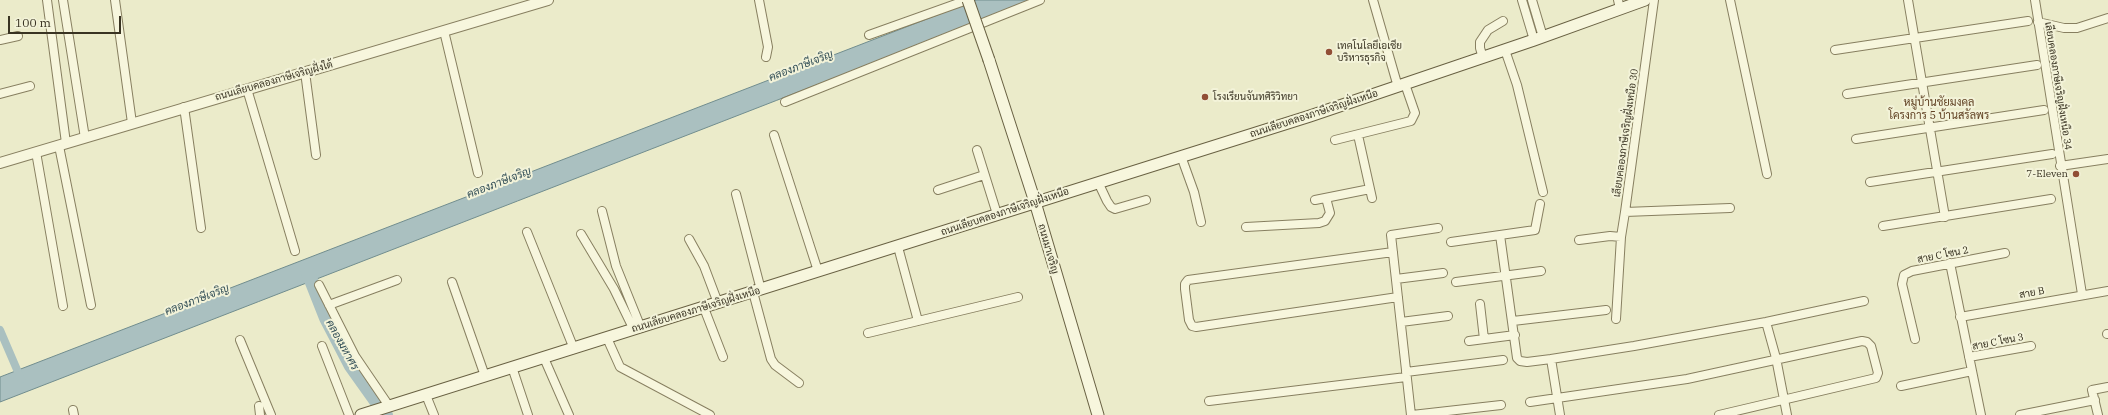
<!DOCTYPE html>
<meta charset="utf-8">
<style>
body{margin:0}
#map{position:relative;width:2108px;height:415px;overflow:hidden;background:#ebebca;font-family:"IBM Plex Serif",serif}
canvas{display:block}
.scale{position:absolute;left:8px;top:16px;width:113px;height:18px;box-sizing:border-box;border:2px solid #393322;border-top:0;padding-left:5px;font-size:12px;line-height:14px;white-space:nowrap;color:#393322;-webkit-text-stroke:3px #f3f3d9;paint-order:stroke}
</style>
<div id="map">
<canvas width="2108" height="415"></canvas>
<div class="scale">100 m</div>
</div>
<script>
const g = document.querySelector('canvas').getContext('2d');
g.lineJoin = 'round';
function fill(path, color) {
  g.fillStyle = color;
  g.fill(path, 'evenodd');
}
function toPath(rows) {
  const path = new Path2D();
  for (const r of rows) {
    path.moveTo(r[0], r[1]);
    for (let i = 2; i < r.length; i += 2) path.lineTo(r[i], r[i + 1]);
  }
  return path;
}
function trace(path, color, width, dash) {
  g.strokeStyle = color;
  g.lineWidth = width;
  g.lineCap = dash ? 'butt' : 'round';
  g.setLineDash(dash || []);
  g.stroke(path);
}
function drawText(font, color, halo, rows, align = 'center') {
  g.font = font + ' "IBM Plex Serif",Sarabun,serif';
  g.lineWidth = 4;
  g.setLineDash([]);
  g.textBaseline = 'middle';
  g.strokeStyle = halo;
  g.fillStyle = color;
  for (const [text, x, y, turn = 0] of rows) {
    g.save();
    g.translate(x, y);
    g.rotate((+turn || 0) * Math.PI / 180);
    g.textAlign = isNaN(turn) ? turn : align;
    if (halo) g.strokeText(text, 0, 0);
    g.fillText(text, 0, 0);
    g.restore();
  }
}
const water = toPath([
 [976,0,1035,0,0,402,0,377,976,0]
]);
fill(water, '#aac0c0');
trace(water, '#718d8e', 1);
trace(toPath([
 [0,330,21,379]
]), '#aac0c0', 8);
trace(toPath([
 [307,270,326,318,351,366,386,415]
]), '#aac0c0', 14);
const minor = toPath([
 [47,0,66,143],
 [63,0,85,138],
 [115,0,132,123],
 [759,0,768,47,766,57],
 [1373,0,1398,87],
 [1522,0,1534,40],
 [1532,0,1543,37],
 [1618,0,1620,9],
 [1654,0,1625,212,1730,208],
 [1730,0,1767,174],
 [1908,0,1945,217],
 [2035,0,2082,294],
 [2038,22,2064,28,2077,28,2108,18],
 [444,31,478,173],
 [869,35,967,0],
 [0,40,18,36],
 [1505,50,1517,85,1543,192],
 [1835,50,2028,21],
 [1483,58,1480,48,1480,42,1488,30,1503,21],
 [305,72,316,155],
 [247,89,295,251],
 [0,94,30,86],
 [1847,94,2037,65],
 [785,102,1040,0],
 [184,107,201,228],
 [774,135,818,271],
 [1358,135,1372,198],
 [1856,139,2044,110],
 [1335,140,1411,121,1415,113,1405,84],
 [59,146,91,305],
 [977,150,997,214],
 [36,152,63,306],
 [1181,156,1194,192,1201,222],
 [2060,166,2108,159],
 [1098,182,1107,201,1111,207,1115,209,1146,200],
 [1870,182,2052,154],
 [938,190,984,175],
 [736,194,761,290],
 [1315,200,1370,189],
 [602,211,616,266,641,328],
 [1883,226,2051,199],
 [1246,227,1319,223,1325,221,1330,213,1326,198],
 [527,232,574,349],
 [581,234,614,289,634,330],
 [1500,235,1535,230,1540,204],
 [689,239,704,266,718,303],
 [1579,240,1610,236,1621,237,1625,212],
 [1451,242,1500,235,1517,358,1520,361,1527,362,1551,359,1560,415],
 [898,247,918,321],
 [1393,252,1188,280,1185,284,1185,289,1189,320,1192,326,1196,327,1398,297],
 [1950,263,1981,415],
 [1396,279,1443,273],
 [452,282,485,376],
 [1456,282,1541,271],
 [319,285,355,356,389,406],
 [753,292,771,359,775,365,799,383],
 [1480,304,1484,339],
 [329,305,397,280],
 [704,308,723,357],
 [1960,317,2108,291],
 [1616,319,1621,237],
 [1513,321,1606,310],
 [1401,322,1448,316],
 [1766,322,1776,358,1787,415],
 [868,333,1018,297],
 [2107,334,2108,334],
 [607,338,620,367,710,415],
 [1915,339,1902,284,1904,275,1912,271,2005,253],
 [240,340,271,415],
 [1469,341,1515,335],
 [322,346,349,415],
 [1969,357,2031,346],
 [544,358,569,415],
 [1551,359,1634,346,1766,322,1864,301],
 [512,367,528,415],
 [1406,372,1503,360],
 [1901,386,1972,371],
 [426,395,434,415],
 [1209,401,1406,377],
 [1530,402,1687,379,1862,341,1867,342,1871,346,1878,373,1876,378,1719,415],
 [259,406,260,415],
 [73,410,74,415],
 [1411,415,1391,235,1438,228],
 [1412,415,1501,405],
 [2020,415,2095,400],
 [2098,415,2092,390,2108,387]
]);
const tertiary = toPath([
 [0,163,548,0]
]);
const secondary = toPath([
 [989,60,1035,202,1098,415],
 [361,415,1310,116,1534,40,1645,0]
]);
trace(minor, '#877f60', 10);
trace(tertiary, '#877f60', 12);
trace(secondary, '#696143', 13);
trace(minor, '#f7f6dd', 8);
trace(tertiary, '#f7f6dd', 10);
trace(secondary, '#f7f6dd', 11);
const secondaryBridge = toPath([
 [968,0,989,60]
]);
trace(secondaryBridge, '#696143', 13, []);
trace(secondaryBridge, '#f7f6dd', 11);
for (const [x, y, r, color] of [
 [1329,52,4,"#914e35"],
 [1205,97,4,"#914e35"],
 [2076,174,4,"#914e35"]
]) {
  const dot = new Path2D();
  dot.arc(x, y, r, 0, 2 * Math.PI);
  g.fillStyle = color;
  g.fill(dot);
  trace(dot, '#f3f3d9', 1.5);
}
drawText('10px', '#393322', '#f3f3d9', [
 ["เทคโนโลยีเอเชีย",1337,46],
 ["บริหารธุรกิจ",1337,58],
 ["โรงเรียนจันทศิริวิทยา",1213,97],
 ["7-Eleven",2068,174,"right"]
], 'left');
drawText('10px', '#393322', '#f3f3d9', [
 ["ถนนเลียบคลองภาษีเจริญฝั่งใต้",274,81,-16],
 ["เลียบคลองภาษีเจริญฝั่งเหนือ 34",2058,86,81],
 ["ถนนเลียบคลองภาษีเจริญฝั่งเหนือ",1314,114,-18],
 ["เลียบคลองภาษีเจริญฝั่งเหนือ 30",1626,133,-82],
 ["ถนนเลียบคลองภาษีเจริญฝั่งเหนือ",1005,212,-18],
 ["ถนนมาเจริญ",1048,249,74],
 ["สาย C โซน 2",1943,255,-11],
 ["สาย B",2032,293,-11],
 ["ถนนเลียบคลองภาษีเจริญฝั่งเหนือ",696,310,-17],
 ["สาย C โซน 3",1998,342,-11]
]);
drawText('italic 11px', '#334f57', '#f3f3d9', [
 ["คลองภาษีเจริญ",801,66,-21],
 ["คลองภาษีเจริญ",499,183,-21],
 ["คลองภาษีเจริญ",197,300,-21],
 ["คลองมหาศร",342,345,61]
]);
drawText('11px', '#624325', '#f3f3d9', [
 ["หมู่บ้านชัยมงคล",1939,103],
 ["โครงการ 5 บ้านสรัลพร",1939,116]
]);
</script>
